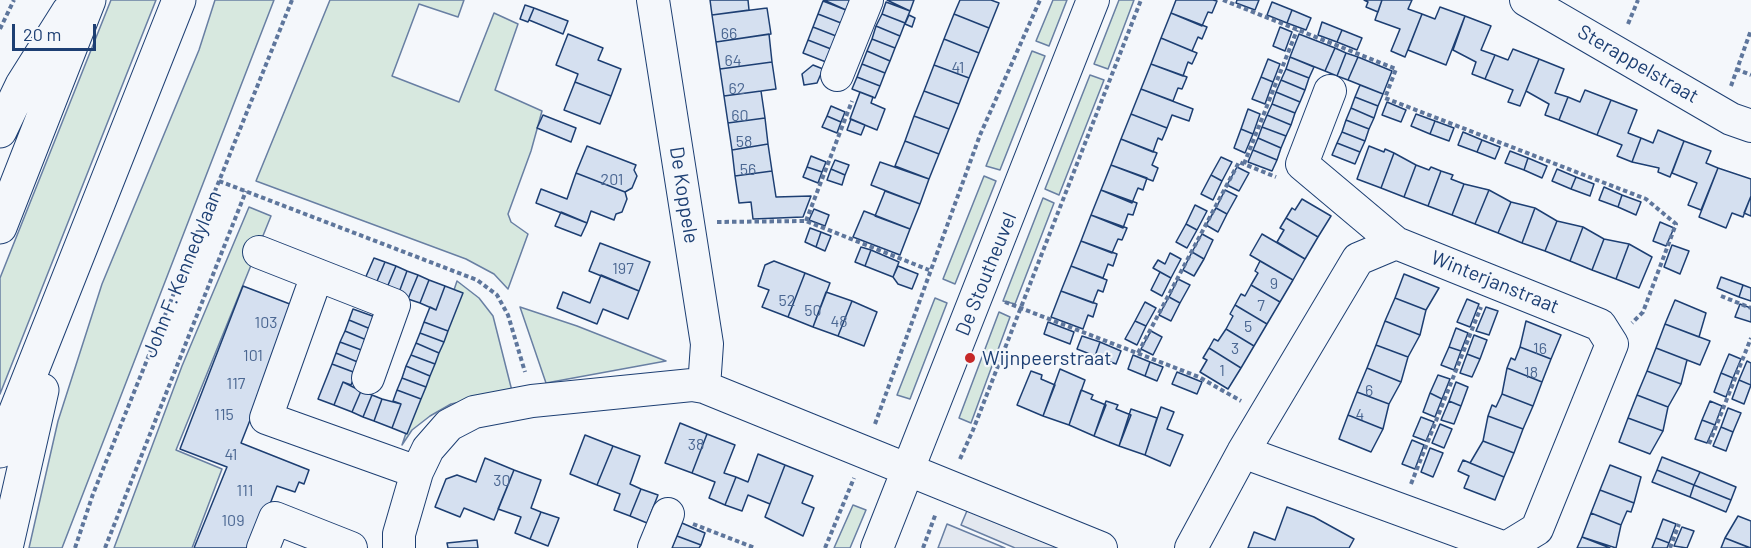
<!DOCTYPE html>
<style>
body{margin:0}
#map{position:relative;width:1751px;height:548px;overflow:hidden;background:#f4f7fb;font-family:Barlow,sans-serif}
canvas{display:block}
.scale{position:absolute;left:12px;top:24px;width:84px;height:27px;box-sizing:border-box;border:3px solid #1d3f73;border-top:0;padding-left:8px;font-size:18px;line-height:21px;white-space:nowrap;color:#1d3f73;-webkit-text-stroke:4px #f4f7fb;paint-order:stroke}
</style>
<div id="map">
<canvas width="1751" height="548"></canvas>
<div class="scale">20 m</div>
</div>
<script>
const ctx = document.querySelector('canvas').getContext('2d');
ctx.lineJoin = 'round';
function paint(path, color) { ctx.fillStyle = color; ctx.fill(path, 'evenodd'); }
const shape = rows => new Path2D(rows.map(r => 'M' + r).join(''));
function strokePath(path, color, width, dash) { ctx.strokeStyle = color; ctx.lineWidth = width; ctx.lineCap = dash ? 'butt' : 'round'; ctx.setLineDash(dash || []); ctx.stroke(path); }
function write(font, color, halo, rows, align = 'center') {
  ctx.font = font + ' Barlow,sans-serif'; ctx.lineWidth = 4.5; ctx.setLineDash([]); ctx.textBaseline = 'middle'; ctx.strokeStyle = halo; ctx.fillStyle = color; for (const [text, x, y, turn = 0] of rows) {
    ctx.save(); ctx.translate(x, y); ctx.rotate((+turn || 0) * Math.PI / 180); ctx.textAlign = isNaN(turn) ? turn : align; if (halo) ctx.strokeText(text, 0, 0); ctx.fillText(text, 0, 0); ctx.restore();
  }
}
const green = shape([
 [111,0,156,0,0,394,0,278,111,0],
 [215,0,274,0,62,548,29,548,58,421,102,284,199,50,215,0],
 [330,0,464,0,458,17,419,4,392,76,459,102,494,13,518,24,495,90,542,111,531,151,508,214,511,222,528,234,508,289,494,274,466,259,256,181,330,0],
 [1053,0,1067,0,1049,46,1036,41,1053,0],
 [1119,0,1134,0,1108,69,1094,64,1119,0],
 [1032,51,1045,56,1000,170,986,166,1032,51],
 [1090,75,1104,80,1059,195,1045,189,1090,75],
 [984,176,996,181,955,284,943,279,984,176],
 [1043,198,1054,203,1015,304,1003,301,1043,198],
 [249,207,271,216,176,450,222,469,192,548,114,548,182,366,249,207],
 [457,281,479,298,493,316,512,391,451,404,430,416,412,430,402,445,457,281],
 [935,298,947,303,910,399,897,395,935,298],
 [520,307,577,326,666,361,546,383,520,307],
 [999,312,1010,317,971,423,959,418,999,312],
 [853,505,866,510,850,548,834,548,853,505]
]);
paint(green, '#d7e8df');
strokePath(green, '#687fa3', 1.5);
const parking = shape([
 [969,506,1072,548,1015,548,961,525,969,506],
 [947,524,1005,548,938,548,947,524]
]);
paint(parking, '#e3e8f0');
strokePath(parking, '#687fa3', 1.5);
const building = shape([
 [710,0,748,0,749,10,712,15,710,0],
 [824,0,850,0,846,10,824,0],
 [887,0,914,0,910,11,887,0],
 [960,0,991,0,999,3,989,28,954,14,960,0],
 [1176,0,1213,0,1217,1,1212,13,1208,12,1202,26,1171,13,1176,0],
 [1237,0,1259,0,1255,10,1236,3,1237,0],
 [1364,0,1382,0,1378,12,1366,7,1368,2,1364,0],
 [1382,0,1412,0,1408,9,1422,14,1405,57,1391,51,1400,29,1375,20,1382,0],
 [823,1,846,10,841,23,818,14,823,1],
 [886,2,910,11,905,23,882,14,886,2],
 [1272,2,1292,10,1287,23,1267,15,1272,2],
 [525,5,534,8,528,22,520,19,525,5],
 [1440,7,1465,16,1446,65,1408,50,1422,14,1435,19,1440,7],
 [534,8,568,21,563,34,529,20,534,8],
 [767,8,771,34,716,42,712,15,767,8],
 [1292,10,1311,18,1306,30,1287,23,1292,10],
 [1171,13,1207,27,1202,39,1198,37,1192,51,1161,38,1171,13],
 [818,14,841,23,836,36,813,27,818,14],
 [882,14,905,23,900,36,876,26,882,14],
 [954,14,989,28,979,53,944,39,954,14],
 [909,15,915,18,912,27,905,24,909,15],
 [1465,16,1491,26,1481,50,1495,55,1485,79,1472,74,1476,62,1453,50,1465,16],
 [1322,22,1342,30,1337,42,1318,35,1322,22],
 [876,26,900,36,895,48,872,39,876,26],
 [813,27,836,36,831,49,808,40,813,27],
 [1280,27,1292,32,1285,51,1273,46,1280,27],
 [1342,30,1362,38,1357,50,1337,42,1342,30],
 [568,34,603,48,598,60,621,69,611,96,575,82,578,74,556,65,568,34],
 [769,34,772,62,720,69,716,42,769,34],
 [1299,34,1335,48,1325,71,1290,57,1299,34],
 [1161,38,1197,53,1192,64,1188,62,1183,76,1151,64,1161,38],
 [872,39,895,48,890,61,867,51,872,39],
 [944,39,979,53,969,78,934,65,944,39],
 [808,40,831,49,826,62,803,53,808,40],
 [1335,48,1346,53,1337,76,1325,71,1335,48],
 [1513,49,1539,59,1520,106,1508,102,1513,90,1485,79,1495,55,1508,60,1513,49],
 [867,51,890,61,885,73,862,64,867,51],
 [1346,53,1358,57,1348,80,1337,76,1346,53],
 [1290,57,1314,67,1309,78,1286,69,1290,57],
 [1358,57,1392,71,1383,94,1348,80,1358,57],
 [1268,59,1280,64,1273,82,1261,77,1268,59],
 [1539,59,1564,69,1555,93,1568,97,1559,120,1545,115,1549,104,1526,91,1539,59],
 [772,62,776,89,724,96,720,69,772,62],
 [862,64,885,73,880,86,857,77,862,64],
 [1151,64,1187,77,1182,89,1178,88,1173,101,1141,89,1151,64],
 [813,65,823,69,817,83,804,85,802,74,813,65],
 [934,65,969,78,959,104,924,91,934,65],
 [1286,69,1309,78,1305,90,1281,80,1286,69],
 [857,77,880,86,875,98,852,89,857,77],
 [1261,77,1273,82,1265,104,1252,99,1261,77],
 [1281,80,1305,90,1300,102,1276,92,1281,80],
 [575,82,611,96,600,124,564,110,575,82],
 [1360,85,1383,94,1378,106,1355,97,1360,85],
 [1141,89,1193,109,1189,121,1172,115,1167,128,1131,114,1141,89],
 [1585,90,1611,100,1597,135,1559,120,1568,97,1580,102,1585,90],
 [761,91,765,118,728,123,724,96,761,91],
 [924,91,959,104,949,129,914,116,924,91],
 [860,92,873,97,871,103,885,109,877,130,850,119,860,92],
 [1276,92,1300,102,1295,113,1272,104,1276,92],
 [1355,97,1378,106,1374,118,1351,108,1355,97],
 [1611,100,1637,110,1628,133,1641,138,1632,162,1617,156,1622,145,1597,135,1611,100],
 [1387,102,1406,110,1401,122,1382,115,1387,102],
 [1272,104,1295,113,1291,125,1267,115,1272,104],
 [831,106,845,112,841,122,827,116,831,106],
 [1351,108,1374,118,1369,129,1346,120,1351,108],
 [1248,109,1260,114,1253,134,1241,129,1248,109],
 [1131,114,1167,128,1162,140,1158,138,1153,152,1121,139,1131,114],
 [1416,114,1435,121,1430,134,1411,126,1416,114],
 [543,115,576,128,571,142,537,128,543,115],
 [1267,115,1291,125,1286,136,1262,127,1267,115],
 [827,116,841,122,837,133,822,127,827,116],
 [914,116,949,129,939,154,905,141,914,116],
 [765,118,768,144,732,150,728,123,765,118],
 [851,119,865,125,861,135,847,130,851,119],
 [1346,120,1369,129,1365,141,1342,132,1346,120],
 [1435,121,1454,128,1449,141,1430,134,1435,121],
 [1262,127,1286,136,1281,148,1258,138,1262,127],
 [1241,129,1253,134,1245,153,1234,148,1241,129],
 [1658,130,1684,141,1670,177,1658,172,1659,168,1632,162,1641,138,1653,143,1658,130],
 [1342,132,1365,141,1360,152,1337,143,1342,132],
 [1463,132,1482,140,1477,152,1458,145,1463,132],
 [1258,138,1281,148,1277,160,1253,150,1258,138],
 [1121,139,1157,153,1152,165,1158,168,1153,181,1111,165,1121,139],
 [1482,140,1500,147,1495,159,1477,152,1482,140],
 [905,141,939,154,929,179,895,166,905,141],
 [1684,141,1711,151,1706,163,1718,168,1701,210,1688,205,1697,183,1672,173,1684,141],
 [1337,143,1360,152,1355,164,1332,155,1337,143],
 [768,144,772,171,735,176,732,150,768,144],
 [587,146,636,165,634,170,637,176,632,188,625,192,576,173,587,146],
 [1369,146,1384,152,1385,149,1394,153,1381,188,1357,179,1369,146],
 [1253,150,1277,160,1272,171,1248,162,1253,150],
 [1510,151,1528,158,1524,170,1505,163,1510,151],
 [1394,153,1416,165,1404,197,1381,188,1394,153],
 [811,156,826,162,822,172,807,167,811,156],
 [1221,157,1232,162,1222,181,1211,175,1221,157],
 [1528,158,1547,166,1542,178,1524,170,1528,158],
 [835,160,849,165,845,175,831,169,835,160],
 [880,162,929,179,920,204,871,185,880,162],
 [1111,165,1147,178,1143,190,1138,188,1132,203,1101,190,1111,165],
 [1416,165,1429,170,1431,167,1441,171,1428,206,1404,197,1416,165],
 [807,167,822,172,818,183,803,177,807,167],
 [1237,167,1249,173,1239,191,1227,185,1237,167],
 [1718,168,1751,179,1751,196,1743,217,1732,213,1726,228,1699,217,1718,168],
 [831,169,845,175,842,185,827,180,831,169],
 [1557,169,1576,177,1571,189,1552,181,1557,169],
 [772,171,776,197,811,196,803,217,753,219,751,202,739,203,735,176,772,171],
 [1441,171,1453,175,1451,179,1464,184,1452,215,1428,206,1441,171],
 [576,173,625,192,627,199,622,212,616,214,614,220,591,211,587,223,536,203,541,189,567,199,576,173],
 [1211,175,1222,181,1213,200,1201,194,1211,175],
 [1576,177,1594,184,1590,196,1571,189,1576,177],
 [1464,184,1489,190,1475,224,1452,215,1464,184],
 [1604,187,1622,195,1618,207,1599,200,1604,187],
 [1101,190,1137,203,1133,215,1128,214,1123,228,1091,215,1101,190],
 [1225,190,1237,196,1227,214,1216,208,1225,190],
 [1489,190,1511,202,1498,233,1475,224,1489,190],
 [885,191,920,204,910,229,875,216,885,191],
 [1622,195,1641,202,1636,215,1618,207,1622,195],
 [1751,196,1751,216,1744,213,1751,196],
 [1302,199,1331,216,1318,237,1286,218,1292,208,1295,210,1302,199],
 [1511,202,1535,208,1522,243,1498,233,1511,202],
 [1195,205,1207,211,1197,230,1186,224,1195,205],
 [1216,208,1227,214,1218,232,1206,225,1216,208],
 [1535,208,1557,221,1545,251,1522,243,1535,208],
 [814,209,829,215,825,226,809,220,814,209],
 [864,211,910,229,900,255,853,237,864,211],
 [561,212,587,223,581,236,555,226,561,212],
 [1091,215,1127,228,1122,240,1118,239,1112,253,1081,241,1091,215],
 [1286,218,1318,237,1305,259,1277,242,1284,230,1280,228,1286,218],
 [1557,221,1583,227,1570,261,1545,251,1557,221],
 [1660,222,1674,228,1666,246,1653,241,1660,222],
 [1186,224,1197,230,1187,248,1176,242,1186,224],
 [1583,227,1604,239,1592,270,1570,261,1583,227],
 [810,228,821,232,816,247,805,242,810,228],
 [821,232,831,236,825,251,816,247,821,232],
 [1202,234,1213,240,1204,259,1192,252,1202,234],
 [1262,234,1305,259,1293,280,1250,255,1262,234],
 [1604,239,1629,244,1616,279,1592,270,1604,239],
 [1081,241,1117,254,1113,266,1108,264,1103,278,1071,266,1081,241],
 [600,243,650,262,639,291,589,271,600,243],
 [1629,244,1652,257,1639,288,1616,279,1629,244],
 [1672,245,1689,251,1680,274,1664,267,1672,245],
 [861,247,871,250,865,266,855,262,861,247],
 [871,250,899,262,893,277,865,266,871,250],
 [1192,252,1204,259,1194,276,1183,270,1192,252],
 [1170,253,1181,259,1171,278,1153,268,1158,260,1165,264,1170,253],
 [374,258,385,262,375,286,364,281,374,258],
 [774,261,805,273,788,317,762,307,769,290,758,286,765,265,774,261],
 [1260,261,1293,280,1280,302,1251,285,1258,273,1255,271,1260,261],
 [385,262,396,266,386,290,375,286,385,262],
 [396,266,407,271,398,295,386,290,396,266],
 [898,266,918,274,912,289,898,284,893,277,898,266],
 [1071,266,1107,280,1103,292,1098,290,1093,303,1061,291,1071,266],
 [407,271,418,275,408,299,398,295,407,271],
 [1160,272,1171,278,1162,296,1151,290,1160,272],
 [805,273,830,283,813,327,788,317,805,273],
 [1404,274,1439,288,1426,310,1395,298,1404,274],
 [418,275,429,280,420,303,408,299,418,275],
 [601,275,639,291,628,319,603,309,597,324,557,308,563,292,590,303,601,275],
 [1721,277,1743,285,1739,297,1717,288,1721,277],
 [1178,279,1190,285,1180,303,1169,297,1178,279],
 [429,280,445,286,436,310,420,303,429,280],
 [1251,285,1280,302,1267,324,1235,305,1241,294,1245,296,1251,285],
 [1743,285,1751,288,1751,301,1739,297,1743,285],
 [243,286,295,306,241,443,309,470,304,484,299,482,295,492,277,486,253,548,194,548,227,467,180,449,243,286],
 [445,286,463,293,448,331,424,322,430,307,436,310,445,286],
 [1061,291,1097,304,1093,317,1088,315,1083,329,1051,317,1061,291],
 [826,292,852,301,838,336,813,327,826,292],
 [1169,297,1180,303,1171,321,1159,315,1169,297],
 [1395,298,1426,310,1420,335,1385,321,1395,298],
 [1467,299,1479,304,1470,327,1457,322,1467,299],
 [1675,300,1706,313,1699,337,1665,324,1675,300],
 [852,301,877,312,864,346,838,336,852,301],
 [1145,302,1156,308,1146,326,1135,321,1145,302],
 [1740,304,1751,308,1751,322,1735,317,1740,304],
 [1235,305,1267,324,1254,346,1226,329,1233,316,1230,314,1235,305],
 [1486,307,1498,311,1489,335,1476,331,1486,307],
 [353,309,378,318,373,330,349,320,353,309],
 [349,320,373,330,369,341,345,331,349,320],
 [1135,321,1146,326,1137,345,1125,339,1135,321],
 [1385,321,1420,335,1408,357,1376,345,1385,321],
 [1526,321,1561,335,1551,359,1520,347,1526,321],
 [424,322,448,331,444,342,420,333,424,322],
 [1048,322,1074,332,1070,344,1044,334,1048,322],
 [1665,324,1710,341,1700,365,1656,348,1665,324],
 [1456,328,1468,333,1461,351,1449,347,1456,328],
 [1226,329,1254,346,1241,368,1209,348,1214,339,1218,341,1226,329],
 [345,331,369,341,364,351,340,342,345,331],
 [1151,331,1162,337,1153,355,1141,349,1151,331],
 [420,333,444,342,439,353,416,343,420,333],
 [1474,335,1487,340,1480,359,1467,354,1474,335],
 [1082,336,1100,342,1095,356,1077,349,1082,336],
 [340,342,364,351,360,363,336,353,340,342],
 [1100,342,1121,351,1116,364,1095,356,1100,342],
 [416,343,439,353,435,364,411,355,416,343],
 [1376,345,1408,357,1401,382,1367,368,1376,345],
 [1449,347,1461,351,1454,370,1441,365,1449,347],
 [1520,347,1551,359,1542,382,1507,368,1511,358,1515,360,1520,347],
 [1209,348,1241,368,1228,389,1200,372,1207,360,1203,358,1209,348],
 [1656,348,1687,360,1681,384,1647,371,1656,348],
 [336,353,360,363,356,373,332,364,336,353],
 [1467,354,1480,359,1472,377,1460,373,1467,354],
 [1729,354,1741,359,1733,378,1721,373,1729,354],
 [411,355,435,364,430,376,406,366,411,355],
 [1133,355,1150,362,1145,376,1128,369,1133,355],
 [1747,361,1751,363,1751,385,1739,380,1747,361],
 [1150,362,1163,367,1157,381,1145,376,1150,362],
 [332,364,356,373,351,385,343,382,334,405,318,399,332,364],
 [406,366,430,376,426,387,402,378,406,366],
 [1367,368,1401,382,1389,404,1357,392,1367,368],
 [1507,368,1542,382,1533,406,1502,394,1507,368],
 [1060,369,1085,380,1069,425,1043,416,1060,369],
 [1031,371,1042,375,1041,379,1055,385,1043,416,1017,405,1031,371],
 [1647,371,1681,384,1668,407,1637,395,1647,371],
 [1177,372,1202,382,1197,394,1172,384,1177,372],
 [1721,373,1733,378,1726,397,1714,392,1721,373],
 [1438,375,1450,379,1442,399,1430,393,1438,375],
 [402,378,426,387,421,399,397,390,402,378],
 [1739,380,1751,385,1744,404,1732,399,1739,380],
 [343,382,361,391,352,412,334,405,343,382],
 [1456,382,1468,387,1461,406,1449,401,1456,382],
 [397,390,421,399,407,434,392,428,401,404,393,401,397,390],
 [1081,390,1093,395,1091,399,1106,405,1094,436,1069,425,1081,390],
 [361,391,372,395,363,417,352,412,361,391],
 [1357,392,1389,404,1383,429,1348,415,1357,392],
 [1430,393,1442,399,1435,417,1423,412,1430,393],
 [1502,394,1533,406,1523,429,1488,416,1492,405,1496,407,1502,394],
 [372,395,382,399,374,421,363,417,372,395],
 [1637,395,1668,407,1663,431,1628,418,1637,395],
 [382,399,401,404,392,428,374,421,382,399],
 [1106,401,1118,405,1116,409,1131,415,1119,446,1094,436,1106,401],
 [1449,401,1461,406,1454,424,1441,420,1449,401],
 [1710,401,1722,406,1715,425,1702,420,1710,401],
 [1161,407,1174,412,1167,429,1183,435,1170,466,1145,455,1161,407],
 [1728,408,1741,413,1733,432,1721,427,1728,408],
 [1131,409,1157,418,1145,455,1119,446,1131,409],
 [1348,415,1383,429,1371,452,1339,439,1348,415],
 [1488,416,1523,429,1514,453,1483,441,1488,416],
 [1421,417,1434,422,1426,441,1413,436,1421,417],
 [1628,418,1663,431,1650,454,1619,442,1628,418],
 [1702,420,1715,425,1707,443,1695,439,1702,420],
 [680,423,707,434,692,473,665,463,680,423],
 [1440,424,1452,429,1444,448,1432,443,1440,424],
 [1721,427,1733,432,1726,451,1713,446,1721,427],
 [707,434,735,445,724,473,736,477,725,505,709,498,715,482,692,473,707,434],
 [585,435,613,446,597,485,570,474,585,435],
 [1412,440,1424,445,1415,469,1402,464,1412,440],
 [1483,441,1514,453,1504,477,1470,463,1483,441],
 [613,446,640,456,630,484,641,489,630,516,614,510,620,494,597,485,613,446],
 [1430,448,1443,453,1433,477,1421,472,1430,448],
 [758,454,785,465,770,504,748,495,742,511,725,505,736,477,748,482,758,454],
 [1662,457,1700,472,1694,485,1657,470,1662,457],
 [485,458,514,470,494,520,464,508,460,517,435,507,446,479,457,475,476,482,485,458],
 [1463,460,1504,477,1495,500,1464,488,1469,476,1458,471,1463,460],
 [785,465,813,476,802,503,814,508,803,536,765,517,785,465],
 [1610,465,1641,477,1634,503,1600,490,1610,465],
 [514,470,541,480,531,508,541,512,530,539,515,533,521,517,498,509,514,470],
 [1657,470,1694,485,1690,497,1652,482,1657,470],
 [1700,472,1736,487,1731,500,1694,485,1700,472],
 [1694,485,1731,500,1726,512,1690,497,1694,485],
 [641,489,658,495,647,523,630,516,641,489],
 [1600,490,1634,503,1631,512,1627,511,1621,525,1591,513,1600,490],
 [1287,507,1314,517,1354,539,1349,548,1248,548,1254,532,1275,540,1287,507],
 [541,512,559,518,548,546,530,539,541,512],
 [1591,513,1621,525,1616,548,1582,537,1591,513],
 [1738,516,1751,521,1751,548,1725,538,1738,516],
 [1663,519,1676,524,1669,543,1656,538,1663,519],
 [682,523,705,533,701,545,677,536,682,523],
 [1682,527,1694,531,1687,548,1674,546,1682,527],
 [677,536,701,545,699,548,672,548,677,536],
 [1582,537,1610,548,1577,548,1582,537],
 [1656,538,1669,543,1667,548,1652,548,1656,538],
 [1725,538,1750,548,1721,548,1725,538],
 [477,540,478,548,448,548,447,543,477,540]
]);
paint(building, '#d5e0f0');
strokePath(building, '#1d3f73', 1.5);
const minor = shape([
 [653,0,707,344,704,387],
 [1526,0,1731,119,1751,126],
 [837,75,867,0],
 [1330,91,1302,164,1396,243],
 [259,252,394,305,368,378],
 [317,275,266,418,417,472],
 [1243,452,1505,548],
 [263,548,275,518,351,548],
 [399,548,399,534,417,472,428,449,449,425,474,412,532,401,692,385,704,387,1101,548],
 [654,548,668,514],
 [877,548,1093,0],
 [1191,548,1243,452,1358,259,1396,243,1600,325,1612,344,1537,529,1506,548]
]);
const major = shape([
 [0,131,22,85,68,12],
 [0,227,89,0],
 [0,451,179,0],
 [6,548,42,390]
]);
strokePath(minor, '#1d3f73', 34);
strokePath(major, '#1d3f73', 35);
strokePath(shape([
 [1223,0,1396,69,1385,98,1646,199,1676,224,1643,312,1632,323],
 [1628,24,1638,0],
 [0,29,14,0],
 [1736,69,1751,75],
 [1731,86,1751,30],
 [1244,164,1297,30],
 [219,181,477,280,497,295,508,315,525,372],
 [806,221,852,101],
 [717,222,806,221,929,270],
 [1721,296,1751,308],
 [1005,302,1199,377,1241,401],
 [1138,353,1239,162,1276,177],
 [875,424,980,135,1040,0],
 [1709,444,1751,338],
 [960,459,973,430,1141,0],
 [1411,484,1481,307],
 [693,524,755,548],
 [75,548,93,494,292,0],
 [105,548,246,191],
 [825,548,854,478],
 [923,548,936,513],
 [1670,548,1679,524]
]), '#5e769c', 4, [4.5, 3]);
strokePath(minor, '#f4f7fb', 32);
strokePath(major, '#f4f7fb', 33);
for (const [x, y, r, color] of [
 [970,358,6,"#c62828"]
]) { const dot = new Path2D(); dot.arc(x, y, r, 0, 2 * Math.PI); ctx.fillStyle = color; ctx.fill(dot); strokePath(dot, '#f4f7fb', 2); }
write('16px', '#4b6792', null, [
 ["66",729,34],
 ["64",733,61],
 ["41",958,68],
 ["62",737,89],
 ["60",740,116],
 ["58",744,142],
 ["56",748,170],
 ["201",612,180],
 ["197",623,269],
 ["9",1274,284],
 ["52",787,301],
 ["7",1261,306],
 ["50",813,311],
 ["48",839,322],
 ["103",266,323],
 ["5",1248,327],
 ["3",1235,349],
 ["16",1540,349],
 ["101",253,356],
 ["1",1222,371],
 ["18",1531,373],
 ["117",236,384],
 ["6",1369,391],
 ["115",224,415],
 ["4",1360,415],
 ["38",696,445],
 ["41",231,455],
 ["30",502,481],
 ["111",245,491],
 ["109",233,521]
]);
write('20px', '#1d3f73', '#f4f7fb', [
 ["Sterappelstraat",1638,64,30],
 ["De Koppele",684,195,81],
 ["John F. Kennedylaan",182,274,-68],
 ["De Stoutheuvel",986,274,-68],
 ["Winterjanstraat",1495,282,22]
]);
write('20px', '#1d3f73', '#f4f7fb', [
 ["Wijnpeerstraat",982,358]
], 'left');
</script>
